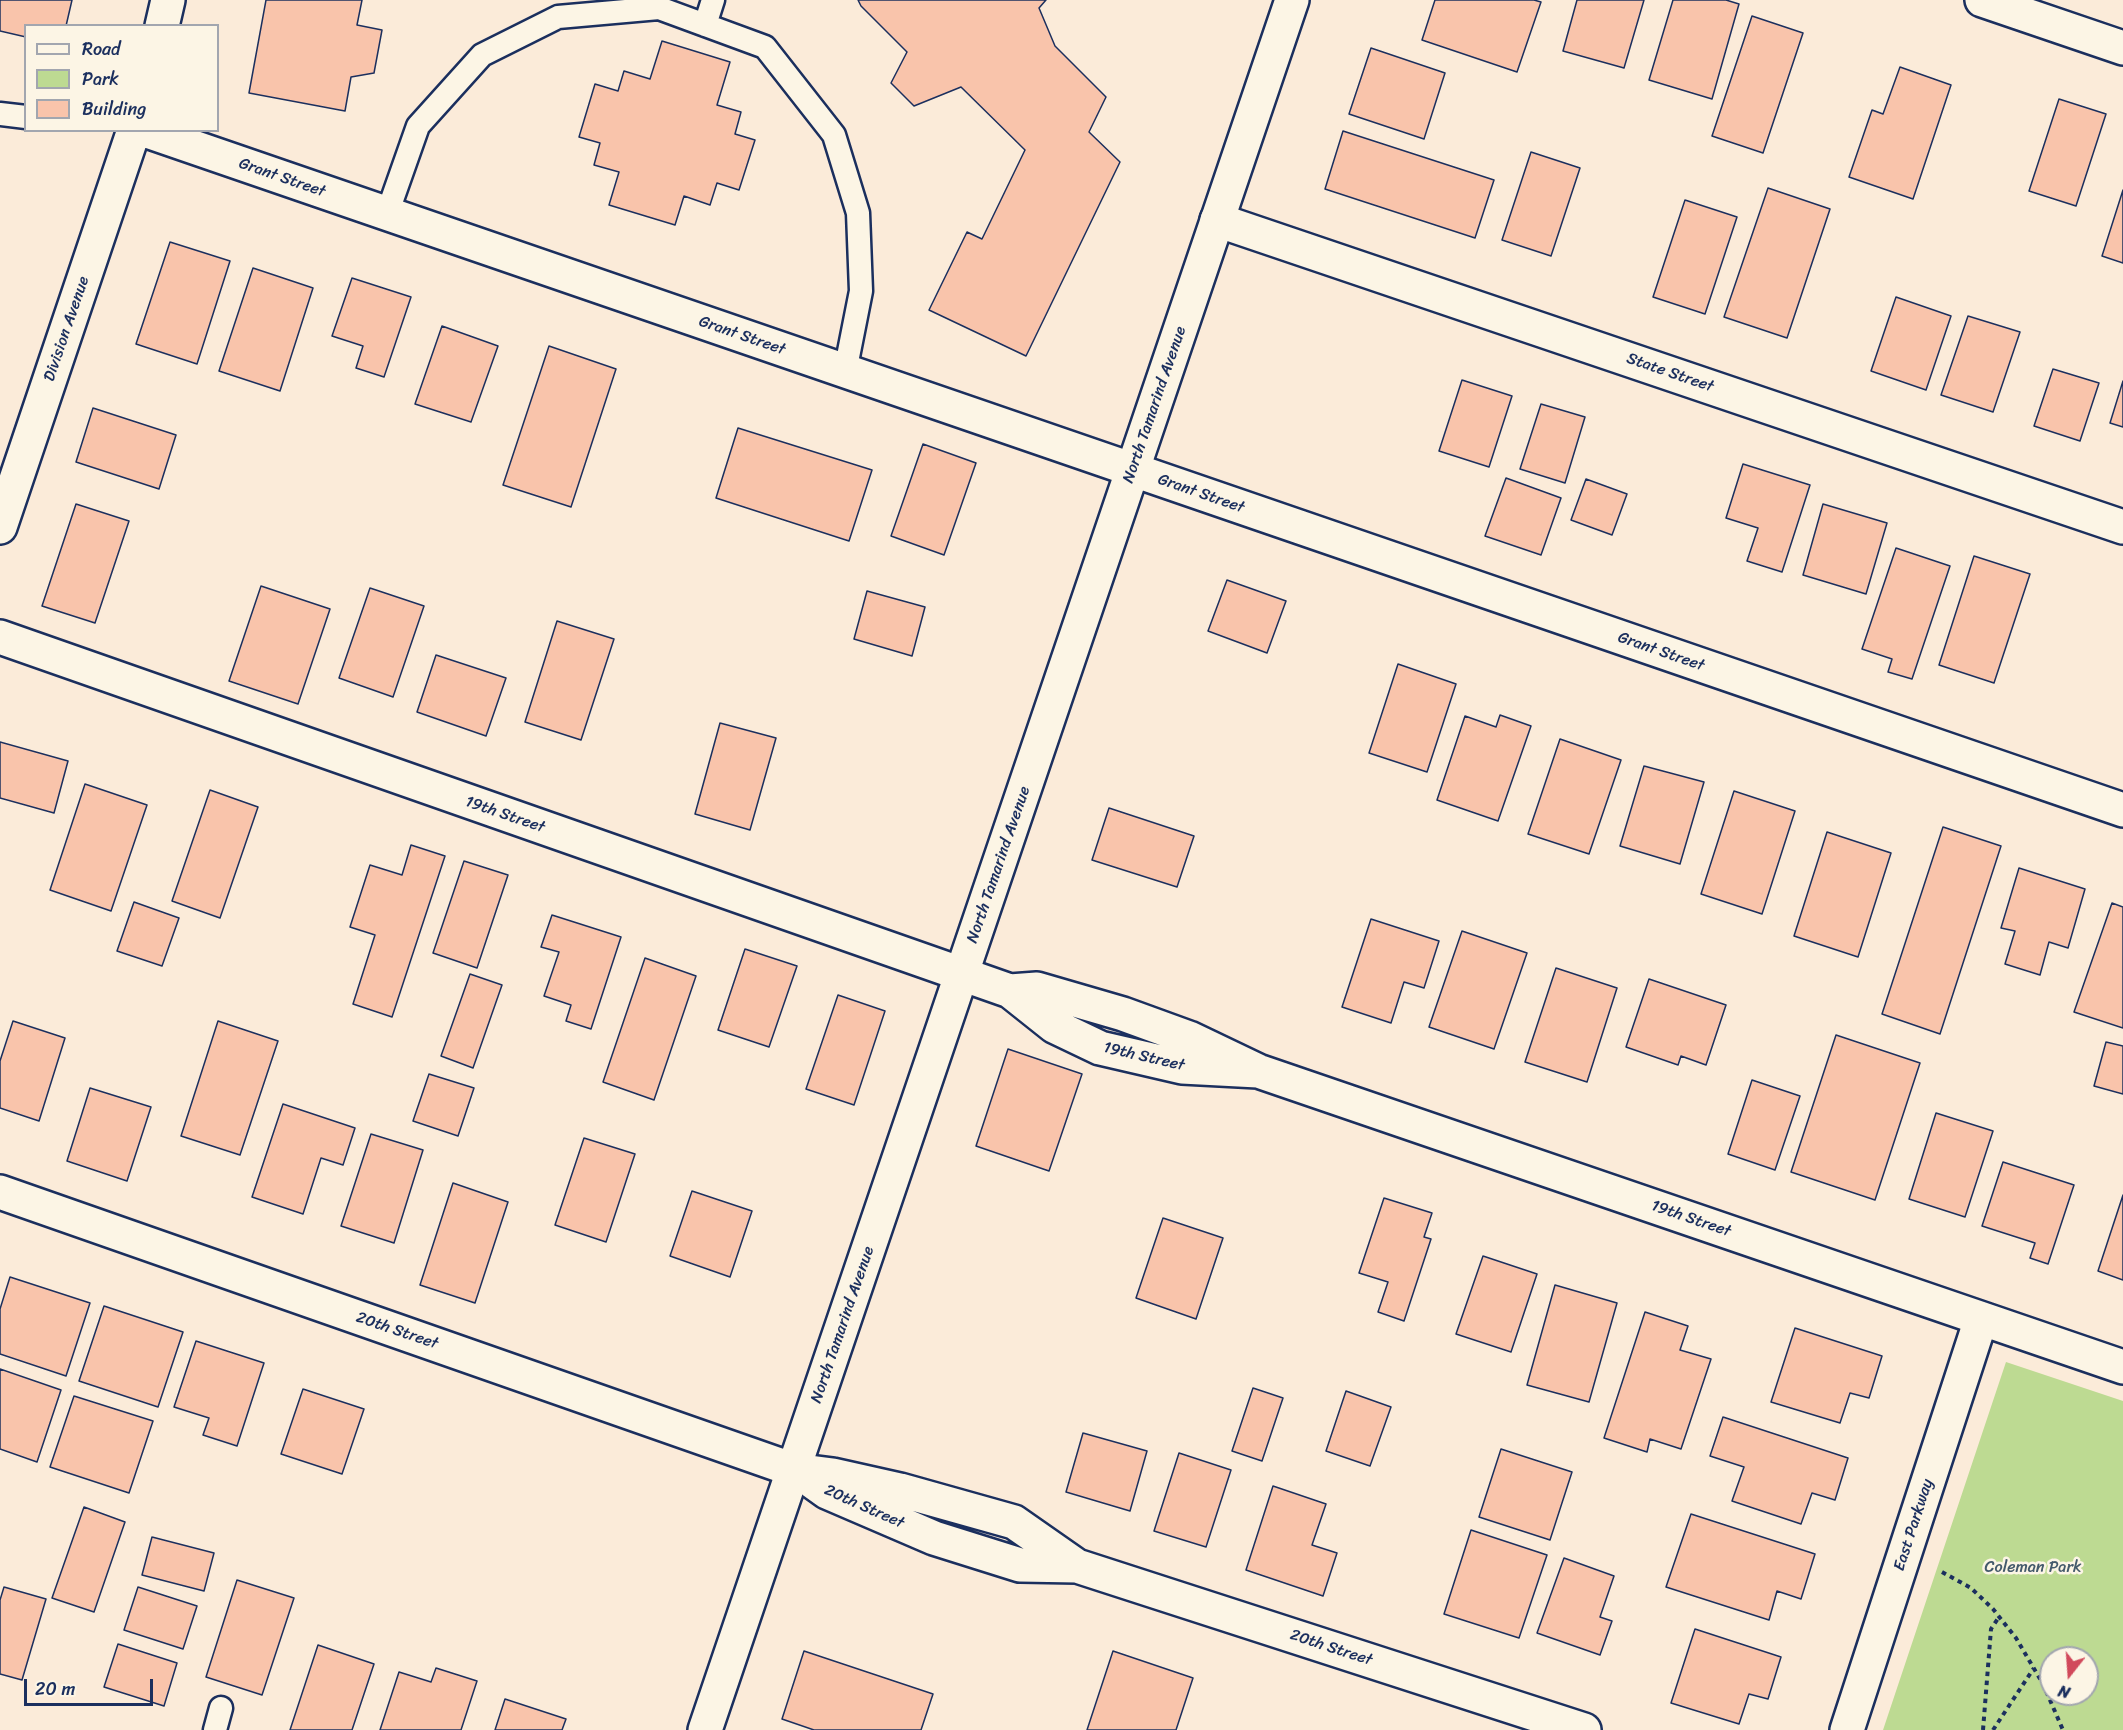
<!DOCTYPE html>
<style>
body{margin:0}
#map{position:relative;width:2123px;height:1730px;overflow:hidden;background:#fbebd9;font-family:Sriracha,sans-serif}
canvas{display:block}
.legend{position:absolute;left:24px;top:24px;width:195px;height:108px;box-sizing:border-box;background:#fcf5e5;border:2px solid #a2a6af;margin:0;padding:8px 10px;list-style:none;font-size:18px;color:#1b2f5e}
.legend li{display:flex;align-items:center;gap:12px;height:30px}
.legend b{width:30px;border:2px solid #a2a6af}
.north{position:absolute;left:2039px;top:1646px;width:60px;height:60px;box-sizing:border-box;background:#fcf5e5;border:2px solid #a2a6af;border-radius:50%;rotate:197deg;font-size:16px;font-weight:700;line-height:24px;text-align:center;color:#1b2f5e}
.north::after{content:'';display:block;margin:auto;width:21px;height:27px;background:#d1495b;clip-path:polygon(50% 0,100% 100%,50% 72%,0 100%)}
.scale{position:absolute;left:24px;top:1679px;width:129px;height:27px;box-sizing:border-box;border:3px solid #1b2f5e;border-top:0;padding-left:8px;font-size:18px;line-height:21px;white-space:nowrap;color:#1b2f5e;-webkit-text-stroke:4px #fcf5e5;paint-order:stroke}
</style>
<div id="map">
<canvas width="2123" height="1730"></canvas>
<ul class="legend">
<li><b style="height:8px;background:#fcf5e5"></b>Road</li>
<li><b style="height:16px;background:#bdda92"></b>Park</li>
<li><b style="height:16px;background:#f9c4ab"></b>Building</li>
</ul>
<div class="north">N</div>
<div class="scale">20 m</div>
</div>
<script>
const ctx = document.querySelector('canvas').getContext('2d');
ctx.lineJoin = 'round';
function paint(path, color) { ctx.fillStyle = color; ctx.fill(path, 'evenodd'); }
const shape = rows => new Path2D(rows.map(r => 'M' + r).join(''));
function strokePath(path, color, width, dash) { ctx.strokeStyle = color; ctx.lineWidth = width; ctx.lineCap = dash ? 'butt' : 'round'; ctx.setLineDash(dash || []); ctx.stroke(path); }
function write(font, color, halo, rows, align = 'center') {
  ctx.font = font + ' Sriracha,sans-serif'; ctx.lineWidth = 5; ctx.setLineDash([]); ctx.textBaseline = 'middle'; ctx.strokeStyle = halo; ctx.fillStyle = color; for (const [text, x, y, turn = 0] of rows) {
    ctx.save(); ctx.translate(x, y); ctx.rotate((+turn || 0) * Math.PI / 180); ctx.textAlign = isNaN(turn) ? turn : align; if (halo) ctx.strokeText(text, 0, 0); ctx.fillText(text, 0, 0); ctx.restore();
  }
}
paint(shape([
 [2006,1362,2123,1401,2123,1730,1883,1730],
 [2051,1658,2087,1658,2087,1694,2051,1694]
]), '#bdda92');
const building = shape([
 [0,0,72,0,66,26,26,26,26,37,0,31,0,0],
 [266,0,362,0,357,25,382,30,374,73,351,77,345,111,249,93,266,0],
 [858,0,1046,0,1039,8,1055,46,1106,97,1089,132,1120,162,1026,356,929,310,967,232,982,239,1025,150,961,87,914,106,891,83,907,52,861,6,858,0],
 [1435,0,1534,0,1541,2,1517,72,1422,40,1435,0],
 [1577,0,1644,0,1624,68,1563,51,1577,0],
 [1673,0,1726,0,1739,4,1712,99,1649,80,1673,0],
 [1752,16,1803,33,1763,153,1712,136,1752,16],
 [662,41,730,62,717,105,741,112,735,134,755,140,739,190,717,183,710,205,684,196,675,225,609,205,619,172,594,165,600,143,579,137,595,84,618,91,624,71,650,79,662,41],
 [1371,48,1445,73,1424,139,1349,114,1371,48],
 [1900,67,1951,85,1913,199,1849,177,1872,110,1883,114,1900,67],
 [2059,99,2106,114,2076,206,2029,191,2059,99],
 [1343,131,1494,180,1475,238,1325,189,1343,131],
 [1531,152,1580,168,1551,256,1502,240,1531,152],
 [1768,188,1830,209,1787,338,1724,317,1768,188],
 [2123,190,2123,263,2102,256,2123,190],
 [1685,200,1737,217,1705,314,1653,297,1685,200],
 [170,242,230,261,197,364,136,344,170,242],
 [253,268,313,288,280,391,219,371,253,268],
 [352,278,411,297,384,377,356,368,363,346,332,336,352,278],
 [1896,297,1951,316,1926,390,1871,371,1896,297],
 [1968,316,2020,332,1993,412,1941,395,1968,316],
 [442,326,498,346,471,422,415,404,442,326],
 [549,346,616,369,571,507,503,485,549,346],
 [2053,369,2099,383,2080,441,2034,426,2053,369],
 [1462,380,1512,396,1489,467,1439,451,1462,380],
 [2123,381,2123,427,2110,423,2123,381],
 [1541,404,1585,417,1565,483,1520,469,1541,404],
 [93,408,176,435,159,489,76,462,93,408],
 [738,428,872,470,849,541,716,498,738,428],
 [923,444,976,463,944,555,891,536,923,444],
 [1743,464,1810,485,1782,572,1747,561,1758,528,1726,518,1743,464],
 [1506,478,1561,498,1541,555,1485,536,1506,478],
 [1586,479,1627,494,1612,535,1571,520,1586,479],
 [76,504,129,521,95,623,42,606,76,504],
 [1823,504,1887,523,1866,594,1803,575,1823,504],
 [1896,548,1950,566,1912,679,1888,672,1892,659,1862,649,1896,548],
 [1974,556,2030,574,1994,683,1939,665,1974,556],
 [1227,580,1286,601,1267,653,1208,631,1227,580],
 [261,586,330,609,298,704,229,681,261,586],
 [370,588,424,606,393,697,339,678,370,588],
 [867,591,925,607,912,656,854,639,867,591],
 [557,621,614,639,581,740,525,722,557,621],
 [436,655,506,678,486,736,417,712,436,655],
 [1398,664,1456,684,1427,772,1369,753,1398,664],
 [1500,715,1531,726,1498,821,1437,800,1465,716,1496,727,1500,715],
 [720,723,776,738,750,830,695,814,720,723],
 [1560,739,1621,760,1589,854,1528,834,1560,739],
 [0,742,68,761,54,813,0,798,0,742],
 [1644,766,1704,782,1680,864,1620,846,1644,766],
 [85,784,147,805,111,911,50,890,85,784],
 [210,790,258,807,220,918,172,901,210,790],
 [1734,791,1795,811,1762,914,1701,894,1734,791],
 [1109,808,1194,836,1177,887,1092,860,1109,808],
 [1943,827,2001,846,1940,1034,1882,1014,1943,827],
 [1827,832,1891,853,1858,957,1794,936,1827,832],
 [411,845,445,856,392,1017,353,1004,375,935,350,927,370,865,402,875,411,845],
 [464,861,508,875,477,968,433,953,464,861],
 [2019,868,2085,889,2068,948,2049,942,2040,975,2005,964,2015,931,2001,928,2019,868],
 [134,902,179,918,162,966,117,951,134,902],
 [2112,903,2123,907,2123,1028,2074,1012,2112,903],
 [552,915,621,937,591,1029,566,1021,571,1005,544,996,559,952,541,947,552,915],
 [1371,919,1439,941,1424,988,1404,982,1391,1023,1342,1007,1371,919],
 [1462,931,1527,953,1494,1049,1429,1027,1462,931],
 [745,949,797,966,769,1047,718,1030,745,949],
 [645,958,696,976,654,1100,603,1082,645,958],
 [1556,968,1617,988,1587,1082,1525,1062,1556,968],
 [470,974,502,985,473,1068,441,1056,470,974],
 [1649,979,1726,1005,1706,1065,1681,1056,1678,1065,1626,1047,1649,979],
 [838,995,885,1011,854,1105,806,1089,838,995],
 [13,1021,65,1038,39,1121,0,1108,0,1061,13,1021],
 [218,1021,278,1041,240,1155,181,1136,218,1021],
 [1836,1035,1920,1063,1875,1200,1791,1172,1836,1035],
 [2106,1042,2123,1046,2123,1094,2094,1086,2106,1042],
 [1008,1049,1082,1074,1049,1171,976,1146,1008,1049],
 [429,1074,474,1088,458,1136,413,1121,429,1074],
 [1752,1080,1800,1096,1775,1170,1728,1154,1752,1080],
 [90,1088,151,1107,127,1181,67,1161,90,1088],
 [283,1104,355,1128,343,1165,321,1158,303,1214,252,1197,283,1104],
 [1936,1113,1993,1131,1965,1217,1909,1199,1936,1113],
 [371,1134,423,1150,394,1243,341,1226,371,1134],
 [584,1138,635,1154,606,1242,555,1225,584,1138],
 [2003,1162,2074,1185,2048,1264,2030,1258,2035,1243,1982,1226,2003,1162],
 [453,1183,508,1202,475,1303,420,1285,453,1183],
 [692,1191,752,1211,730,1277,670,1256,692,1191],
 [2123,1195,2123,1280,2098,1271,2123,1195],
 [1384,1198,1432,1213,1424,1237,1431,1239,1404,1321,1378,1312,1388,1282,1359,1273,1384,1198],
 [1163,1218,1223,1238,1196,1319,1136,1298,1163,1218],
 [1483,1256,1537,1274,1511,1352,1456,1334,1483,1256],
 [10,1277,90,1303,66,1376,0,1354,0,1309,10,1277],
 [1555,1285,1617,1303,1589,1402,1527,1385,1555,1285],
 [104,1306,183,1332,158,1407,79,1381,104,1306],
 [1645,1312,1688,1326,1680,1350,1711,1359,1681,1449,1650,1439,1647,1452,1604,1438,1645,1312],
 [1795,1328,1882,1356,1869,1398,1850,1393,1840,1423,1771,1402,1795,1328],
 [196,1341,264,1363,237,1446,203,1435,209,1418,174,1407,196,1341],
 [0,1369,61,1390,37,1462,0,1449,0,1369],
 [1253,1388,1283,1398,1262,1461,1232,1451,1253,1388],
 [303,1389,364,1409,342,1474,281,1454,303,1389],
 [1346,1391,1391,1407,1370,1466,1326,1451,1346,1391],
 [74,1396,153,1421,129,1493,50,1467,74,1396],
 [1723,1417,1848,1458,1835,1500,1812,1493,1801,1524,1732,1501,1744,1467,1710,1456,1723,1417],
 [1083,1433,1147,1451,1130,1511,1066,1492,1083,1433],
 [1501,1449,1572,1472,1550,1540,1479,1517,1501,1449],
 [1179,1453,1231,1470,1206,1547,1154,1531,1179,1453],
 [1273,1486,1326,1504,1312,1545,1337,1553,1323,1596,1246,1570,1273,1486],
 [84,1507,125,1522,94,1612,52,1598,84,1507],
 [1691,1514,1815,1554,1801,1599,1777,1591,1769,1620,1666,1587,1691,1514],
 [1471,1530,1547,1555,1519,1638,1444,1614,1471,1530],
 [152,1537,214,1553,204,1591,142,1575,152,1537],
 [1564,1558,1614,1576,1600,1617,1612,1621,1600,1655,1537,1633,1564,1558],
 [237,1580,294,1598,262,1695,206,1677,237,1580],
 [4,1587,46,1599,22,1680,0,1674,0,1600,4,1587],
 [138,1587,197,1606,183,1649,124,1630,138,1587],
 [1695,1629,1781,1657,1768,1699,1749,1694,1739,1724,1671,1703,1695,1629],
 [118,1644,177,1663,164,1706,104,1687,118,1644],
 [318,1645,374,1664,352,1730,290,1730,318,1645],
 [804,1651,933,1694,921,1730,814,1730,782,1719,804,1651],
 [1113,1651,1193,1678,1176,1730,1087,1730,1113,1651],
 [436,1668,477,1681,461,1730,380,1730,399,1672,431,1682,436,1668],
 [505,1699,566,1719,562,1730,495,1730,505,1699]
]);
paint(building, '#f9c4ab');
strokePath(building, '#1b2f5e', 1.5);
const lane = shape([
 [705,25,713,0],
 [0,114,26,117],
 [387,214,418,126,482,55,558,17,659,8,765,47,834,135,858,213,861,291,845,372],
 [215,1730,221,1708]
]);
const street = shape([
 [1982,0,2123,48],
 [162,26,168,0],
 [144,130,2123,810],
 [1217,220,2123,527],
 [0,527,134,130],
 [0,637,1010,991,1054,1026,1100,1048,1182,1067,1258,1071],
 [1010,991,1037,989,1123,1014,1189,1038,1258,1071,2123,1367],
 [0,1192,794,1470,833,1475,900,1490,1014,1522,1077,1566],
 [813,1482,827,1492,934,1538,1020,1565,1077,1566,1584,1730],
 [1847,1730,1981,1319]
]);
const secondary = shape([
 [705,1730,1292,0]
]);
strokePath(lane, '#1b2f5e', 27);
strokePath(street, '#1b2f5e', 38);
strokePath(secondary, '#1b2f5e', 38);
strokePath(shape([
 [1942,1572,1971,1588,1993,1609,2016,1638,2043,1684,2063,1730],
 [1983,1730,1991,1629,1999,1617],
 [1993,1730,2034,1668]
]), '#1b2f5e', 4, [4.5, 4.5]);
strokePath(lane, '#fcf5e5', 22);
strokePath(street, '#fcf5e5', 33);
strokePath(secondary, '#fcf5e5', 33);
write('16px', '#1b2f5e', '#fcf5e5', [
 ["Grant Street",282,178,19],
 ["Division Avenue",67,329,-71],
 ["Grant Street",742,336,19],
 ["State Street",1670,373,19],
 ["North Tamarind Avenue",1155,405,-71],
 ["Grant Street",1201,494,19],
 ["Grant Street",1661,652,19],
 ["19th Street",505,815,19],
 ["North Tamarind Avenue",999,865,-71],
 ["19th Street",1144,1057,13],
 ["19th Street",1691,1219,19],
 ["North Tamarind Avenue",843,1325,-71],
 ["20th Street",397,1331,19],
 ["20th Street",864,1507,24],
 ["East Parkway",1914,1525,-72],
 ["20th Street",1331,1648,18]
]);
write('16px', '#445a6b', '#fcf5e5', [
 ["Coleman Park",2033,1568]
]);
</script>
